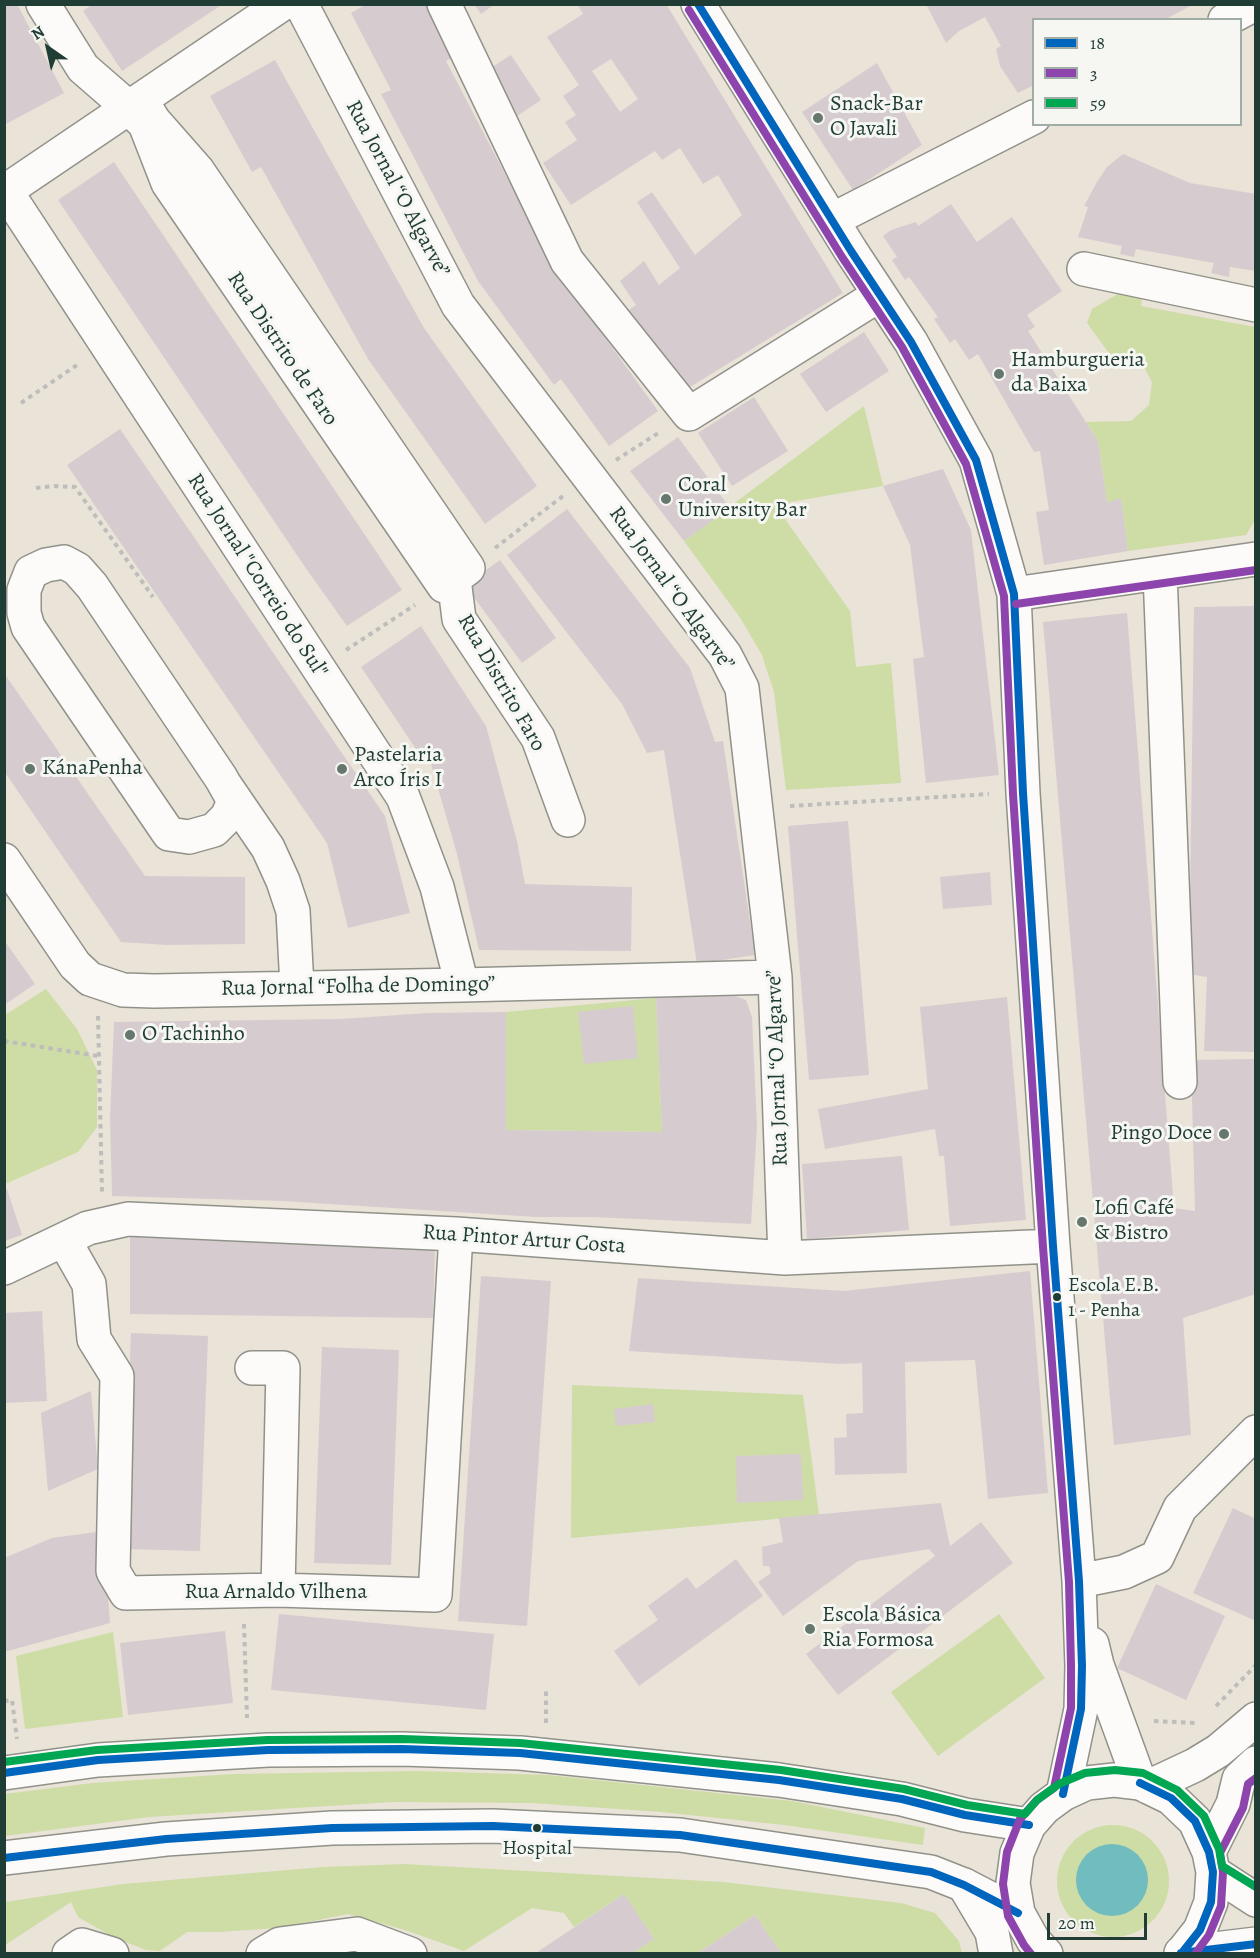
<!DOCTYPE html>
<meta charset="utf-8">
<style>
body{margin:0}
#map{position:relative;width:1260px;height:1958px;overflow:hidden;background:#eae3d7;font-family:Alegreya,serif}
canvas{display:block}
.frame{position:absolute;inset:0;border:6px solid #1f3d34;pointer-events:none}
.legend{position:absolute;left:1032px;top:18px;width:210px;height:108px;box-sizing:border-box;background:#f6f6f2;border:2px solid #a0aca6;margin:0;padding:8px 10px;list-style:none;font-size:18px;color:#1f3d34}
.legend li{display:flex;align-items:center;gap:12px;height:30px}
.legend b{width:30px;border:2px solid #a0aca6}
.north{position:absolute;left:18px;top:18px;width:60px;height:60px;-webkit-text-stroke:4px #f6f6f2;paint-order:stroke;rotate:326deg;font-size:16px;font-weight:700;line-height:24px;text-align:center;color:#1f3d34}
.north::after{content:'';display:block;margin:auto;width:21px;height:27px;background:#1f3d34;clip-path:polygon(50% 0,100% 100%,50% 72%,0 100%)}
.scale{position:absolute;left:1047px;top:1913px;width:100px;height:27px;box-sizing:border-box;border:3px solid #1f3d34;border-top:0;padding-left:8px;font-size:18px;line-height:21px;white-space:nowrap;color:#1f3d34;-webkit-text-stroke:4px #f6f6f2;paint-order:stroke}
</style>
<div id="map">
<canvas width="1260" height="1958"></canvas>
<div class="frame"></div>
<ul class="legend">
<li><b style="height:8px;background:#0065bd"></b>18</li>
<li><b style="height:8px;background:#8e44ad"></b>3</li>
<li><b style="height:8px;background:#00a651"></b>59</li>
</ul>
<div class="north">N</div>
<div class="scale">20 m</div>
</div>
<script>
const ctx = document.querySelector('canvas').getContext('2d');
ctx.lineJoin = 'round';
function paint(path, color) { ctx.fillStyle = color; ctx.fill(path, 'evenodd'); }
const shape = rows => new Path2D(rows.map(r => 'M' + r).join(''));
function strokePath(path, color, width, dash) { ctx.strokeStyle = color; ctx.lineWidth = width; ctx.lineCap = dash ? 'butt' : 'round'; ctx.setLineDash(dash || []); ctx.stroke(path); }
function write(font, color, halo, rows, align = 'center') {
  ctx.font = font + ' Alegreya,serif'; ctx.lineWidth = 6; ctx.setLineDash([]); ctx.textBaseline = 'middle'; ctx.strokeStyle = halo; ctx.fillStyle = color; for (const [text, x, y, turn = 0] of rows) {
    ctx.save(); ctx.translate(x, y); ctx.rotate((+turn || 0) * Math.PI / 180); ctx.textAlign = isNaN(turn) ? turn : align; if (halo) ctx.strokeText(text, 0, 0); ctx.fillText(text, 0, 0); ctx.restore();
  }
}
paint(shape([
 [1128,288,1143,290,1141,306,1255,327,1255,520,1246,535,1128,551,1121,499,1107,502,1098,441,1086,422,1131,421,1149,405,1152,382,1145,369,1127,354,1111,356,1087,323,1092,309],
 [864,406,883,486,790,502,785,519,850,611,856,667,891,663,901,783,786,790,774,692,762,655,741,619,684,541],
 [46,989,77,1029,97,1070,97,1127,78,1152,5,1184,5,1015],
 [656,998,662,1132,506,1130,506,1012],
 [572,1385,803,1395,819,1515,571,1538],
 [999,1614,1045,1678,938,1756,891,1692],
 [113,1632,123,1717,25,1729,16,1656],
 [418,1771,548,1775,792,1801,925,1828,923,1845,784,1825,661,1812,532,1803,393,1802,149,1817,5,1836,5,1794,92,1783,234,1774],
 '1057 1881a56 56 0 1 1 112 0a56 56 0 1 1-112 0Z',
 [404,1864,723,1882,901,1903,935,1913,959,1941,962,1953,781,1953,755,1915,698,1953,633,1953,654,1939,624,1894,574,1927,564,1913,532,1908,464,1951,405,1930,348,1914,278,1928,219,1932,187,1932,160,1951,146,1950,115,1938,78,1917,71,1902,5,1945,5,1902,123,1884,323,1867]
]), '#cedca6');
paint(shape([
 '1076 1880a36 36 0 1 1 72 0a36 36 0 1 1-72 0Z'
]), '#70bcbf');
paint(shape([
 [4,4,17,4,64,93,4,125],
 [93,4,223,4,122,71,83,11],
 [367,4,432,4,458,55,446,61,543,247,573,293,658,411,609,446,561,379,554,385,478,281,381,94,391,90,351,13],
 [474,4,495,4,481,14],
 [577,4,666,4,843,293,677,395,626,312,636,305,620,281,644,261,659,285,680,268,637,202,652,192,695,255,742,215,718,175,703,184,680,148,662,160,655,151,571,205,543,163,577,140,565,122,576,115,563,96,579,85,547,37,583,14],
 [611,59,638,99,620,112,592,71],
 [926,4,1194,4,1164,20,1034,20,1034,85,1018,93,1000,66,996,49,1001,46,985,17,959,31,946,43],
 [511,55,541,100,514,118,484,72],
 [275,60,424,328,537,486,485,524,368,359,261,167,252,172,210,96],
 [877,63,922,145,853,190,802,112],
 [1123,154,1190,183,1256,194,1256,271,1230,267,1229,277,1211,273,1214,263,1136,249,1134,257,1120,254,1122,246,1078,237,1088,207,1084,206,1097,182,1107,167],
 [114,162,402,590,347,626,307,570,58,200],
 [951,204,977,242,1012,217,1062,291,1027,315,1035,327,1028,331,1098,441,1107,502,1121,498,1128,551,1044,565,1036,512,1049,510,1040,451,1034,452,978,354,969,360,955,339,950,343,934,319,938,317,909,277,905,280,892,260,897,257,883,236,891,230,916,222,918,226],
 [864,332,889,371,826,412,800,374],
 [754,397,788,451,732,486,698,433],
 [120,429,385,816,410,913,348,928,327,843,67,465],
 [678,437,730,508,684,541,630,471],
 [943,469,971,530,999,775,926,783,913,659,924,657,910,545,883,486],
 [567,509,690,668,715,742,723,741,755,955,697,964,664,750,647,753,622,704,507,555],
 [500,560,556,638,522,663,465,585],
 [1256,606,1256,1052,1204,1051,1207,977,1189,974,1194,607],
 [1127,613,1174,1208,1195,1211,1191,1060,1256,1059,1256,1294,1183,1318,1191,1435,1114,1445,1043,622],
 [421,626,486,726,517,841,525,884,632,887,631,951,479,950,457,854,429,757,424,761,361,667],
 [4,673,145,876,245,877,245,944,166,945,121,942,4,771],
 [848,821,869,1075,809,1080,788,826],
 [990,872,992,905,943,909,940,877],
 [4,940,35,984,4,1005],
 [730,994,746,1000,752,1017,757,1127,751,1224,592,1217,536,1217,282,1201,112,1196,110,1118,114,1022,341,1019,427,1013,506,1012,506,1130,662,1132,656,998],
 [1007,997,1026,1220,950,1226,944,1156,939,1156,935,1129,825,1149,818,1109,928,1089,920,1007],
 [633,1006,638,1058,584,1064,578,1012],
 [902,1156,909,1230,807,1239,802,1164],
 [7,1189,22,1235,4,1241,4,1190],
 [130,1232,297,1244,435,1246,433,1318,130,1314],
 [1030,1271,1048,1493,988,1499,975,1360,905,1362,907,1473,835,1475,834,1438,847,1437,846,1414,863,1413,862,1363,840,1364,629,1351,638,1278,844,1291],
 [481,1276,551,1281,527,1626,458,1621],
 [42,1311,47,1401,4,1403,4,1313],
 [131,1333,208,1336,200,1551,123,1549],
 [322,1347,399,1350,391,1565,314,1563],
 [91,1391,98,1469,48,1491,41,1413],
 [653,1404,655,1422,616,1426,614,1409],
 [801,1454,803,1500,737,1503,736,1456],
 [941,1503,950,1546,981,1522,1013,1563,838,1695,806,1654,935,1556,929,1549,858,1561,783,1616,758,1582,771,1573,769,1566,763,1566,762,1547,783,1542,779,1518],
 [1233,1508,1256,1519,1256,1621,1193,1593],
 [103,1531,110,1623,4,1652,4,1558,52,1538],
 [736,1559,763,1596,639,1686,614,1651,658,1620,648,1606,687,1577,696,1589],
 [1156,1584,1225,1616,1186,1700,1117,1668],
 [279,1614,494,1634,486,1710,271,1690],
 [225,1631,233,1703,128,1715,120,1643],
 [624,1894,654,1939,633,1953,536,1953],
 [755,1915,781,1953,698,1953]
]), '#d6ccd0');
const minor = shape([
 [43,4,83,68,129,108,145,124,168,183,444,586,468,568,198,171,154,121,141,100],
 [301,4,458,305,725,655,742,688,775,977,785,1258],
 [444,4,567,261,689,414,879,295],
 [698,4,851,251,911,342,976,460,1014,594,1023,793,1053,1246,1079,1581,1082,1666,1081,1709,1063,1794],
 [1225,20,1255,4],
 [4,188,403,797,437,887,462,985],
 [4,192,282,4],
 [832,220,1034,117],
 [1084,269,1256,305],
 [64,562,77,569,92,586,221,778,234,801,227,817,214,830,189,837,169,834,28,627,24,613,24,590,31,572,46,565,64,562],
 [1160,573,1180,1082],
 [454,579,459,619,538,738,568,820],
 [1014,594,1256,559],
 [225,785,268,848,283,881,293,911,297,987],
 [4,860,75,965,90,979,123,990,154,991,462,985,775,977],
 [64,1240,89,1284,94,1339,117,1376,113,1571,126,1593,278,1590,435,1595,456,1234],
 [4,1268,88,1228,128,1219,456,1234,785,1258,1053,1246],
 [252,1368,283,1368,278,1590],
 [1079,1581,1124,1572,1157,1557,1180,1508,1256,1432],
 [1092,1644,1097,1665,1140,1783],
 [964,1885,992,1932,996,1954],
 [69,1954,82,1945,112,1954],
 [263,1954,280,1944,357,1934,410,1954]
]);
const major = shape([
 [4,1773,98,1760,268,1750,402,1749,520,1753,779,1780,902,1799,965,1815,1029,1825],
 [1148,1787,1195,1765,1218,1751,1256,1719],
 [1209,1852,1233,1804,1239,1779,1256,1763],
 [4,1858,166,1839,332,1828,493,1826,680,1835,931,1872,964,1885,1018,1913],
 [1213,1872,1256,1900],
 [1181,1953,1256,1944],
 [1046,1954,1033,1940,1018,1913,1013,1883,1017,1853,1029,1825,1044,1808,1063,1794,1087,1783,1114,1780,1140,1783,1171,1798,1195,1821,1209,1852,1213,1872,1211,1902,1200,1930,1181,1954]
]);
strokePath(minor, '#90928a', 36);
strokePath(major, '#90928a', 36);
strokePath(shape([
 [21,403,80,363],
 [616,460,660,432],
 [36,488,54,486,75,487,153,597],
 [495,548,563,496],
 [346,650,415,605],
 [790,806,989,794],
 [98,1016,102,1192],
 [4,1041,98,1056],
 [244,1624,247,1718],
 [4,1701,12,1700,17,1739],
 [1216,1706,1256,1665],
 [1154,1721,1197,1723],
 [546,1723,546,1687]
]), '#bdbebc', 4, [4.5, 4.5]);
strokePath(minor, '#fcfbf9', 33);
strokePath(major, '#fcfbf9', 33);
strokePath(shape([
 [698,4,851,251,911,342,976,460,1014,594,1023,793,1053,1246,1079,1581,1082,1666,1081,1709,1063,1794],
 [4,1773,98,1760,268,1750,402,1749,520,1753,779,1780,902,1799,965,1815,1029,1825],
 [1140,1783,1171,1798,1195,1821,1209,1852,1213,1872,1211,1902,1200,1930,1181,1954],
 [4,1858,166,1839,332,1828,493,1826,680,1835,931,1872,964,1885,1018,1913],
 [1181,1953,1256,1944]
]), '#0065bd', 8);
strokePath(shape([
 [689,10,842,257,902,347,966,464,1004,596,1013,794,1043,1247,1069,1582,1071,1666,1071,1708,1054,1788,1037,1800,1020,1819,1007,1852,1003,1884,1008,1916,1024,1945,1031,1954],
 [1016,604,1256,570],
 [1195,1954,1209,1935,1221,1906,1223,1872,1220,1853,1243,1808,1248,1784,1256,1778]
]), '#8e44ad', 8);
strokePath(shape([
 [4,1762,97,1750,267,1740,402,1739,520,1743,781,1770,904,1789,967,1805,1025,1814,1037,1800,1059,1784,1085,1773,1115,1770,1143,1773,1177,1790,1204,1816,1219,1849,1222,1866,1256,1887]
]), '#00a651', 8);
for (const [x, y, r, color] of [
 [818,118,6,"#66776d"],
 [999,374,6,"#66776d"],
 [666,499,6,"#66776d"],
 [30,769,6,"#66776d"],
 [342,769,6,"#66776d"],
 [130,1035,6,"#66776d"],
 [1224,1134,6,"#66776d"],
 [1082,1222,6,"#66776d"],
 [1057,1297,5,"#1f3d34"],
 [810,1629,6,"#66776d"],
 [537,1828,5,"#1f3d34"]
]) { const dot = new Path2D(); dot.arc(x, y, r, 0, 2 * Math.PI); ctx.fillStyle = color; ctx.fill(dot); strokePath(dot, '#f6f6f2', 2); }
write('20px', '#1f3d34', '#f6f6f2', [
 ["Escola E.B.",1068,1286],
 ["1 - Penha",1068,1311],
 ["Hospital",537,1849,"center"]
], 'left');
write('22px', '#1f3d34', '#f6f6f2', [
 ["Snack-Bar",830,105],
 ["O Javali",830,130],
 ["Hamburgueria",1011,361],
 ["da Baixa",1011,386],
 ["Coral",678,486],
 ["University Bar",678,511],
 ["Pastelaria",354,756],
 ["Arco Íris I",354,781],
 ["KánaPenha",42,769],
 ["O Tachinho",142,1035],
 ["Pingo Doce",1212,1134,"right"],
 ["Lofi Café",1094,1209],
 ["& Bistro",1094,1234],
 ["Escola Básica",822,1616],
 ["Ria Formosa",822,1641]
], 'left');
write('22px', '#1f3d34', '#f6f6f2', [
 ["Rua Jornal “O Algarve”",397,189,62],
 ["Rua Distrito de Faro",282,349,56],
 ["Rua Jornal \"Correio do Sul\"",257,576,57],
 ["Rua Jornal “O Algarve”",671,589,54],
 ["Rua Distrito Faro",501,683,60],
 ["Rua Jornal “Folha de Domingo”",358,987,-1],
 ["Rua Jornal “O Algarve”",778,1068,-92],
 ["Rua Pintor Artur Costa",524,1240,4],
 ["Rua Arnaldo Vilhena",276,1593]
]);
</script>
